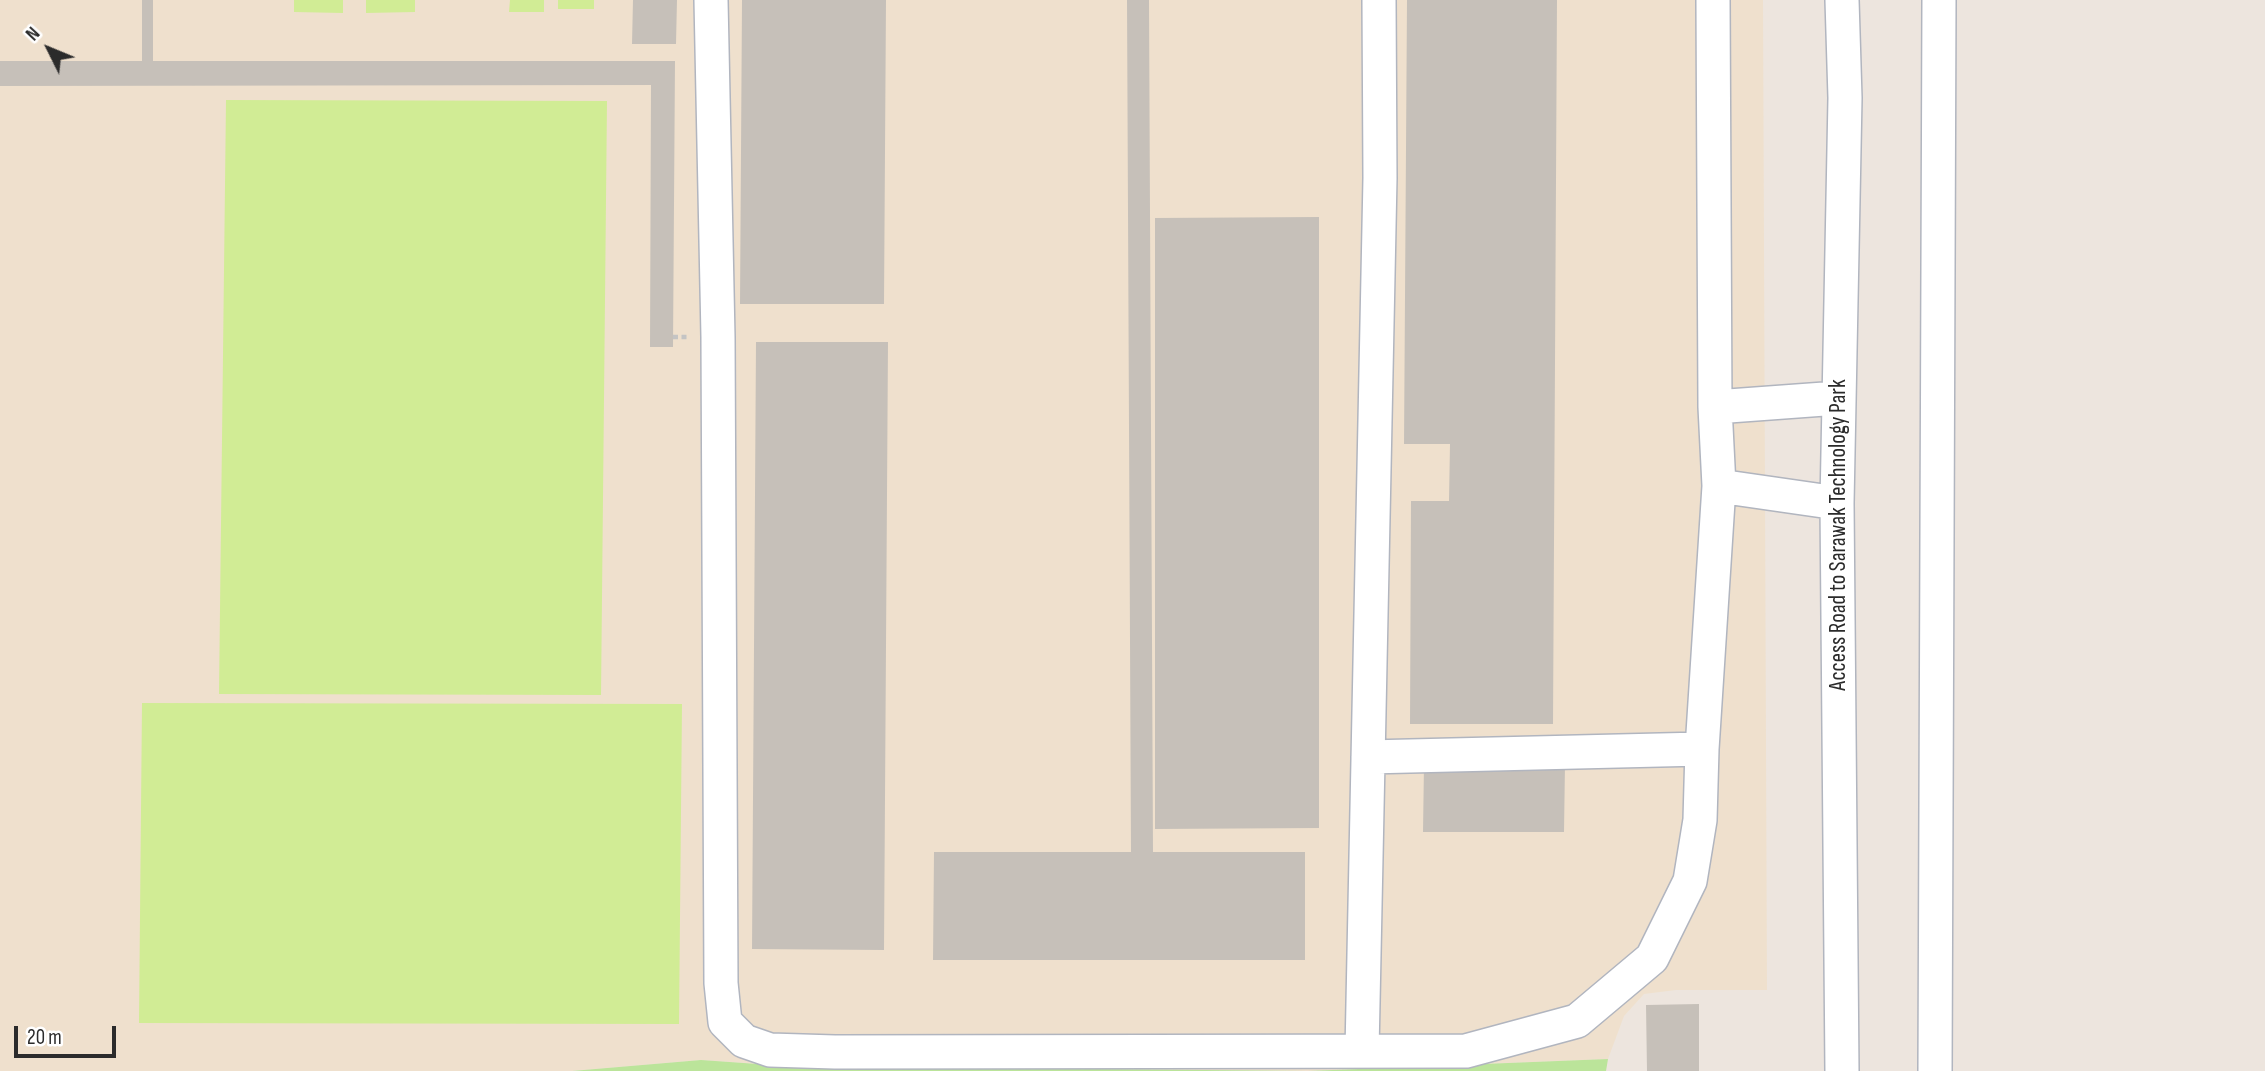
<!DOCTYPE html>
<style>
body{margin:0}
#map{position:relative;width:2265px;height:1071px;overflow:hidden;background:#ede5de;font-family:"Sofia Sans Condensed",sans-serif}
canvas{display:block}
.north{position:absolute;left:14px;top:14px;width:70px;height:70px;-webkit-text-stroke:5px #fff;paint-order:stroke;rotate:313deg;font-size:19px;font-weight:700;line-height:28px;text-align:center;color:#2b2b2b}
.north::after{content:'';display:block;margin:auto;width:24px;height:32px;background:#2b2b2b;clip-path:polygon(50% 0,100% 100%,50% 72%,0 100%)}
.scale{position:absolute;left:14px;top:1026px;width:102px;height:32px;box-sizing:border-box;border:4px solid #2b2b2b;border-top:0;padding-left:9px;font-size:21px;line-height:24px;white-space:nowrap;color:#2b2b2b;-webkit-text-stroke:5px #fff;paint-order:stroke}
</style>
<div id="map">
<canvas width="2265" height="1071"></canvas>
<div class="north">N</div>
<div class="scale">20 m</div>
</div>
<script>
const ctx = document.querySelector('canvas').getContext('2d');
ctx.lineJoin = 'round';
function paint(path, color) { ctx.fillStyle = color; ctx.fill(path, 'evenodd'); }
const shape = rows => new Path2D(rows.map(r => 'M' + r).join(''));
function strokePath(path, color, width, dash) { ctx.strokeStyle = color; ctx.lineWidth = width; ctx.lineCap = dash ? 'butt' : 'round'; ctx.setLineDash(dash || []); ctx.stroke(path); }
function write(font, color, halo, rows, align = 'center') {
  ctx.font = font + ' "Sofia Sans Condensed",sans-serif'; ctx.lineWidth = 5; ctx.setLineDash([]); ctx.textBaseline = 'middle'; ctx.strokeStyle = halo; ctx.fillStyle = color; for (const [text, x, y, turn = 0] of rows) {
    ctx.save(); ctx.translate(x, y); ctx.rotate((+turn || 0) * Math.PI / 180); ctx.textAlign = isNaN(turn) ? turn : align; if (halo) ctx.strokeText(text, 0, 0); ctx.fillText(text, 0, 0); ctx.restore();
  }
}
paint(shape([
 [0,0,1763,0,1767,990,1676,990,1644,994,1624,1016,1608,1059,1308,1071,786,1066,701,1060,572,1071,0,1071]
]), '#efe0cd');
paint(shape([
 [1608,1059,1606,1071,572,1071,701,1060,786,1066,1308,1071]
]), '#bbe49a');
paint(shape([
 [294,0,343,0,343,13,294,12],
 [366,0,415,0,415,12,366,13],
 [510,0,544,0,544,12,509,12],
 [558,0,594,0,594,9,558,9],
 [226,100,607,101,601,695,219,694],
 [142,703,682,704,679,1024,139,1023]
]), '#d1ec95');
paint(shape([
 [142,0,153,0,153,61,675,61,673,347,650,347,651,85,0,86,0,61,142,61],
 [633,0,677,0,676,44,632,44],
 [742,0,886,0,884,304,740,304],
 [1127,0,1149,0,1153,852,1305,852,1305,960,933,960,934,852,1131,852],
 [1407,0,1557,0,1553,724,1410,724,1411,501,1449,501,1450,444,1404,444],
 [1319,217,1319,828,1155,829,1155,218],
 [756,342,888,342,884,950,752,949],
 [1424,764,1565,764,1564,832,1423,832],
 [1699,1004,1699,1071,1647,1071,1646,1005]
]), '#c6c0b9');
const minor = shape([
 [711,0,718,337,721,983,725,1022,744,1041,770,1050,835,1052,1466,1051,1577,1021,1652,958,1690,881,1700,820,1702,749,1719,486,1715,407,1713,0],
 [1842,0,1845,98,1837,503,1842,1071],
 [1715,407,1838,398],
 [1719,486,1837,503],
 [1368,757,1702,749],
 [1362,1051,1380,178,1379,0],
 [1935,1071,1939,0]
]);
strokePath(minor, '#b1b5bf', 36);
strokePath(shape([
 [673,337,687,337]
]), '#c4c4c4', 4.5, [5, 3.5]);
strokePath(minor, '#fff', 33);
write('23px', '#2b2b2b', '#fff', [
 ["Access Road to Sarawak Technology Park",1839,535,-90]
]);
</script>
